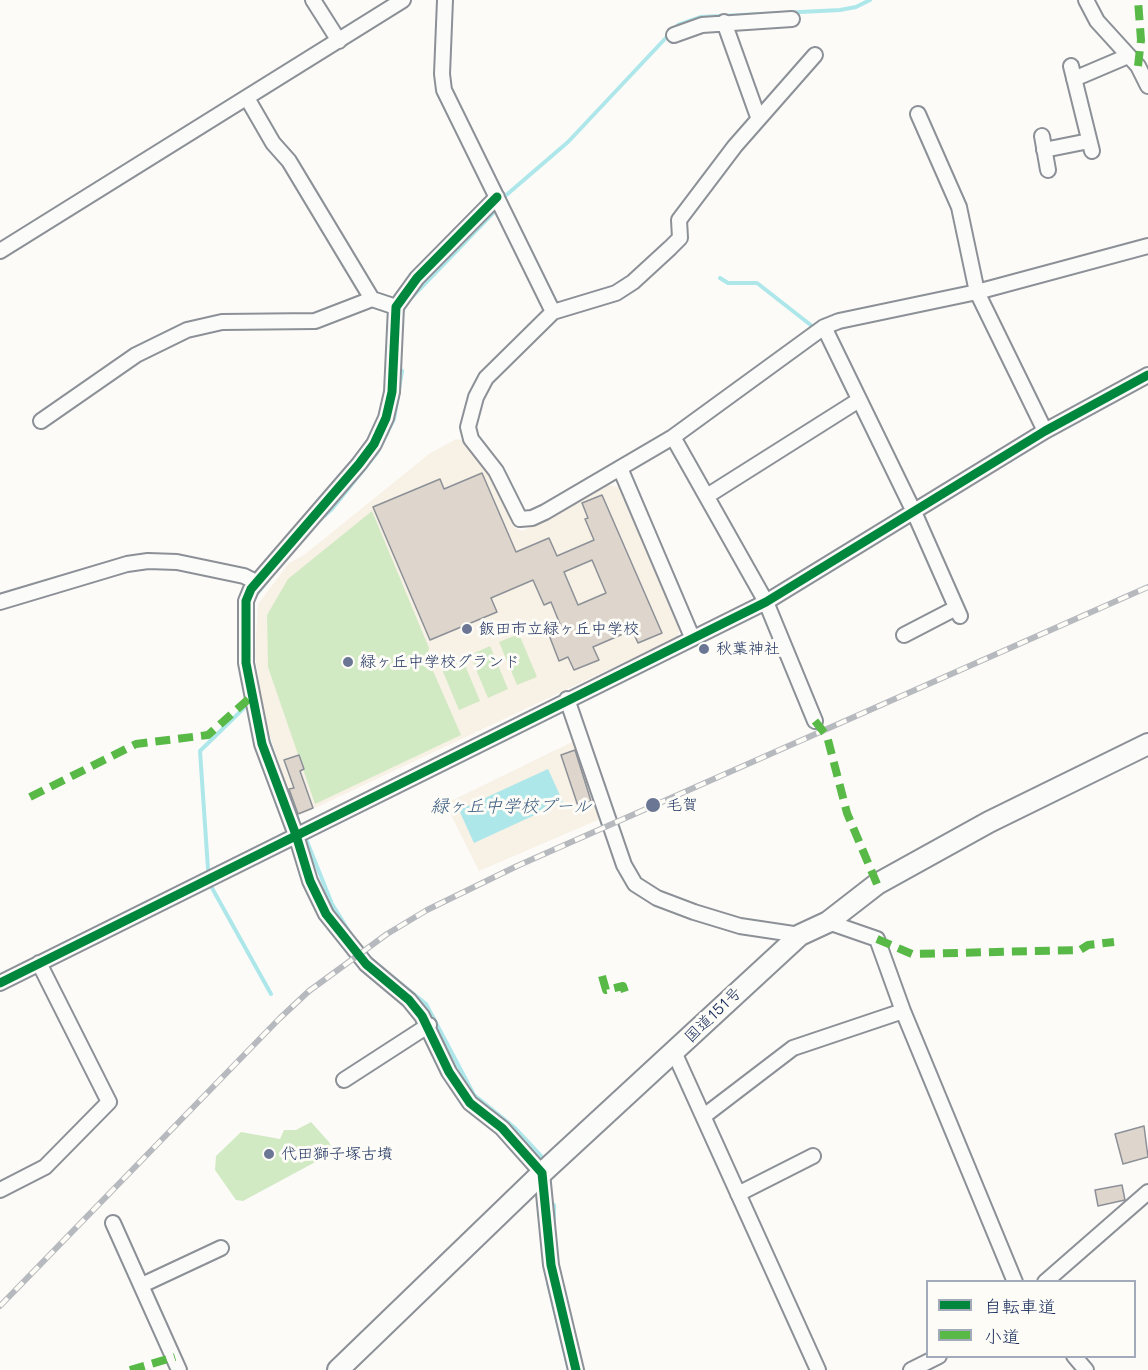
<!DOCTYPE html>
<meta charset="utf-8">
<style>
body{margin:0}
#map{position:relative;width:1148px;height:1370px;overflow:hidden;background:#fcfbf8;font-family:Mali,"Klee One",sans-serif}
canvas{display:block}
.legend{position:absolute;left:926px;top:1280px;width:210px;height:78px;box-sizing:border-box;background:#fdfcf7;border:2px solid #a3aaba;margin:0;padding:8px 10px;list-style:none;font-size:18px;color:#1b2f5e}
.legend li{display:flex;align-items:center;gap:12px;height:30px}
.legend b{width:30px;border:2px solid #a3aaba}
</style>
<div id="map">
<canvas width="1148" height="1370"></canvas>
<ul class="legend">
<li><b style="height:8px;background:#00873e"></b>自転車道</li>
<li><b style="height:8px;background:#58b947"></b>小道</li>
</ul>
</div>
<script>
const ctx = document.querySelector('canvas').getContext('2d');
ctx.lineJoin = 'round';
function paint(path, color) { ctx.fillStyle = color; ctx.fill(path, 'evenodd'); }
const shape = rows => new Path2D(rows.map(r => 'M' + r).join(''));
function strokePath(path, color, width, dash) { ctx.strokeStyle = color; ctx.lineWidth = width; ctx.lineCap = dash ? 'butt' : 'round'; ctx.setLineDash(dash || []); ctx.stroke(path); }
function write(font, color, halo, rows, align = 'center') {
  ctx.font = font + ' Mali,"Klee One",sans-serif'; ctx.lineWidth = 6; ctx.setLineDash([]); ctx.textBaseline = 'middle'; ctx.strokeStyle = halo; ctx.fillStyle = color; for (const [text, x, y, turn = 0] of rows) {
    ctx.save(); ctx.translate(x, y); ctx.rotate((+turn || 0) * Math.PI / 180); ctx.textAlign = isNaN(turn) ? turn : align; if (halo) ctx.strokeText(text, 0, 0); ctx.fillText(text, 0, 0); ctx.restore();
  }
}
paint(shape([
 [456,439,462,440,492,476,515,528,523,531,605,484,621,488,680,625,678,637,296,817,264,717,255,654,258,604,289,563,304,555,429,454],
 [574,741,600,819,479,871,451,815,451,801]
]), '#f8f1e6');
paint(shape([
 [372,511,429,648,427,657,461,735,315,804,268,667,267,615,288,579],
 [519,634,537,677,517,685,499,642],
 [490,646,508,689,488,698,470,655],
 [462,658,480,701,459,710,441,667],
 [311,1122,329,1142,334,1152,243,1201,236,1200,215,1170,216,1156,241,1132,280,1139,284,1130,296,1130]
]), '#d2eac4');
paint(shape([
 [548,769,563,802,474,843,459,810]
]), '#aee7ea');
strokePath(shape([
 [504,197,568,142,678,25,701,17,840,10,856,7,870,0],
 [720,278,728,283,757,283,812,326],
 [412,297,495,211],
 [313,526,332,509,377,453,394,419,402,371],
 [252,600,268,580],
 [252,656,254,672],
 [267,735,274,757],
 [286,789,298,819],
 [306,839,332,904,350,933],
 [208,869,200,751,244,708],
 [212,888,271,994],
 [368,957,426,1004,474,1095,515,1128,544,1159],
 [554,1205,554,1230],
 [548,1283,569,1370]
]), '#aee7ea', 4);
const building = shape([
 [482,473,516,552,549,538,557,556,594,540,585,519,588,518,582,503,602,495,662,633,638,643,632,630,593,647,599,660,574,670,568,657,559,661,549,635,562,629,551,602,544,605,533,580,491,598,497,612,430,640,373,507,440,479,444,489,482,473],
 [592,560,606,593,578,605,564,572,592,560],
 [575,750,591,801,578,806,561,755,575,750],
 [299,755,304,769,300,771,313,808,298,814,289,789,294,788,284,760,299,755],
 [1144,1126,1148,1157,1123,1164,1115,1134,1144,1126],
 [1122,1185,1125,1200,1098,1206,1095,1190,1122,1185]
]);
paint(building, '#ded6cd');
strokePath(building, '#8c9097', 1.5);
const minor = shape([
 [313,0,339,41],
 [445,0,442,74,444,90,553,312,486,378,476,397,468,427,471,439,496,471,520,519,532,518,545,512,673,437,824,327,839,321,977,292,1148,246],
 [1086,0,1097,21,1138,66,1148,86],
 [724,22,758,117],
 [674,35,702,25,792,19],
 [1071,66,1092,151],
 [1074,79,1128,56],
 [247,98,273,143,289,161,372,299],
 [918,114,959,207,977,292,1045,431],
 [1042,136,1048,170],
 [1044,150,1089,141],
 [497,197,417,278,396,307,392,392,386,418,374,444,359,464,251,589,246,601,246,663,262,744,296,835,310,881,326,914,366,964,409,1000,422,1016,449,1072,470,1103,502,1128,542,1173,551,1265,576,1370],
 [0,251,403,0],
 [553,312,616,293,633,282,670,248,680,238,679,220,735,146,815,55],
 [824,327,914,512,960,616],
 [41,421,136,355,187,330,222,322,315,321,372,299,396,307],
 [673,437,766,602,815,721],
 [620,468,692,637],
 [707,496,859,400],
 [0,602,127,564,148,561,177,562,244,576,256,582],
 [904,635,956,608],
 [567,699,624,865,635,884,657,898,694,912,740,926,800,935],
 [828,922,877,939,903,1011,1015,1282],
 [0,983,766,602,1045,431,1148,375],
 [674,1052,818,1370],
 [344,1080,429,1025],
 [704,1116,793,1048,903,1011],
 [0,1190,45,1167,109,1102,39,963],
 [738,1194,813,1156],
 [113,1223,179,1370],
 [1045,1282,1148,1192],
 [142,1285,221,1248],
 [1074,1356,1086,1370],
 [911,1370,939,1356]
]);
const highway = shape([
 [338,1370,542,1173,800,935,828,922,877,884,989,822,1148,744]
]);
strokePath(minor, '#8c9097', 18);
strokePath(highway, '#8c9097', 24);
strokePath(minor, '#fbfbf9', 14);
strokePath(highway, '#fbfbf9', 20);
const rail = shape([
 [0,1306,279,1019,309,991,387,934,427,910,517,866,1148,587]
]);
strokePath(rail, '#b6b9bd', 6);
strokePath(rail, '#fdfcf7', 4, [11]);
strokePath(shape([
 [1138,66,1141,40,1138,0],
 [815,721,827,736,847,813,877,884],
 [30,797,136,744,208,735,253,695],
 [877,939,912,954,1080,950,1088,945,1114,942],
 [602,976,606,990,623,986,625,992,630,991],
 [130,1370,175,1357]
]), '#58b947', 8, [15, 8]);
strokePath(shape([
 [497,197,417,278,396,307,392,392,386,418,374,444,359,464,251,589,246,601,246,663,262,744,296,835,310,881,326,914,366,964,409,1000,422,1016,449,1072,470,1103,502,1128,542,1173,551,1265,576,1370],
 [0,983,766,602,1045,431,1148,375]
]), '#00873e', 9);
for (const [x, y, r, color] of [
 [467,629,6,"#6a7694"],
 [704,649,6,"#6a7694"],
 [348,662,6,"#6a7694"],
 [653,805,8,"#6a7694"],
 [269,1154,6,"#6a7694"]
]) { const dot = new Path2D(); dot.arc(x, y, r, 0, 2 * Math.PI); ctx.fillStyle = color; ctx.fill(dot); strokePath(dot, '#fdfcf7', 2); }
write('16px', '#1b2f5e', '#fdfcf7', [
 ["飯田市立緑ヶ丘中学校",479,629],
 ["秋葉神社",716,649],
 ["緑ヶ丘中学校グランド",360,662],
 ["毛賀",666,805],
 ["代田獅子塚古墳",281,1154]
], 'left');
write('16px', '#1b2f5e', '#fdfcf7', [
 ["国道151号",713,1015,-44]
]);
write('italic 18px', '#385b80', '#fdfcf7', [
 ["緑ヶ丘中学校プール",511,806]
]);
</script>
